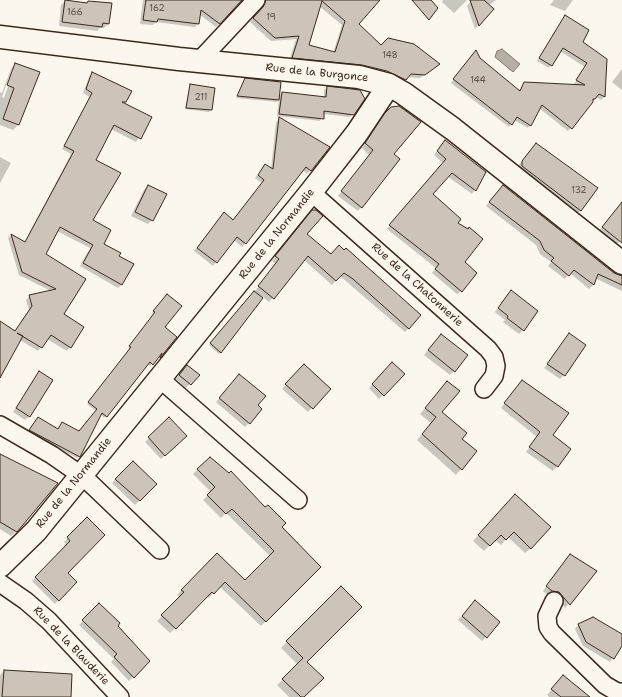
<!DOCTYPE html>
<style>
body{margin:0}
canvas{display:block;background:#fbf7ec}
</style>
<canvas width="622" height="697"></canvas>
<script>
const ctx = document.querySelector('canvas').getContext('2d');
ctx.lineJoin = 'round';
function paint(path, color) { ctx.fillStyle = color; ctx.fill(path, 'evenodd'); }
const shape = rows => new Path2D(rows.map(r => 'M' + r).join(''));
function strokePath(path, color, width, dash) { ctx.strokeStyle = color; ctx.lineWidth = width; ctx.lineCap = dash ? 'butt' : 'round'; ctx.setLineDash(dash || []); ctx.stroke(path); }
function write(font, color, halo, rows, align = 'center') {
  ctx.font = font + ' "Shantell Sans",sans-serif'; ctx.lineWidth = 3; ctx.setLineDash([]); ctx.textBaseline = 'middle'; ctx.strokeStyle = halo; ctx.fillStyle = color; for (const [text, x, y, turn = 0] of rows) {
    ctx.save(); ctx.translate(x, y); ctx.rotate((+turn || 0) * Math.PI / 180); ctx.textAlign = isNaN(turn) ? turn : align; if (halo) ctx.strokeText(text, 0, 0); ctx.fillText(text, 0, 0); ctx.restore();
  }
}
const water = shape([
 [502,49,520,64,513,72,495,57,497,51,502,49]
]);
paint(water, '#b6aea2');
strokePath(water, '#85796d', 1);
paint(shape([
 [143,0,241,0,216,27,199,14,198,23,195,27,156,22,153,25,140,24],
 [261,0,379,0,341,43,381,46,435,67,420,78,407,77,402,83,289,61,296,39,271,41,250,22,263,6],
 [319,6,342,25,333,53,308,46],
 [443,0,467,0,454,13,442,2],
 [472,0,496,0,488,6,492,9,475,29,467,6],
 [554,0,573,0,565,11,550,5],
 [65,1,86,4,111,4,108,24,104,28,100,28,97,31,59,26,61,5],
 [565,16,581,42,606,59,604,97,601,100,596,97,568,131,539,108,528,128,514,120,509,127,451,83,475,51,479,59,519,92,524,83,578,86,574,84,585,67,560,51,549,68,537,61],
 [16,64,18,125,13,130,0,125,0,92,2,93,11,69],
 [12,69,14,69,4,98,2,97],
 [622,69,622,90,612,82],
 [92,73,126,102,124,104,151,118,136,142,111,129,95,160,92,221,103,245,118,256,122,284,118,288,80,266,90,248,57,231,44,254,85,280,63,314,83,327,67,351,47,339,38,351,20,340,0,370,0,323,14,332,29,310,26,300,30,296,51,291,19,275,8,238,11,235,24,243,71,154,62,149,90,97,83,93,89,77],
 [244,81,279,97,282,93,324,97,324,90,327,87,353,114,350,117,323,114,320,121,277,116,279,99,277,102,236,98],
 [190,85,211,110,209,112,185,109],
 [387,112,361,207,358,211,338,196,369,155,362,148],
 [279,119,329,147,307,174,303,170,245,244,242,247,234,240,213,266,194,251,221,217,233,221,262,183,255,178,262,169,271,169,276,122],
 [442,145,485,172,472,194,447,176,432,194,457,223,464,263,461,291,457,294,432,273,436,268,387,229,443,163,434,155],
 [533,147,597,189,577,214,519,169,519,165],
 [0,157,11,163,0,183],
 [148,186,152,220,148,224,131,216,144,190],
 [499,190,614,274,622,277,622,291,595,278,593,285,589,289,570,273,565,279,548,266,551,262,540,254,536,245,486,206],
 [622,202,622,239,616,245,598,232],
 [308,216,305,235,330,255,420,316,405,332,340,276,332,285,304,260,269,302,263,297,219,354,209,345,255,291,276,264,272,261],
 [507,296,523,330,519,334,503,322,505,320,495,312],
 [165,297,162,353,150,366,148,364,104,418,100,414,77,458,28,432,36,420,58,430,79,432,96,411,87,404,130,350,128,348,154,315,152,313],
 [569,334,564,375,560,379,544,368],
 [437,339,454,371,450,375,424,355],
 [392,364,403,374,379,399,369,388],
 [304,366,330,389,308,412,282,389],
 [183,370,190,384,186,388,176,379],
 [39,373,30,416,25,420,13,412],
 [236,379,261,409,245,427,216,402],
 [447,382,441,413,461,439,461,469,456,475,417,440,431,423,420,414],
 [518,386,551,436,570,449,553,471,526,452,537,437,501,408],
 [169,419,185,436,161,459,145,442],
 [0,455,57,484,26,522,11,536,0,529],
 [210,458,229,474,320,567,261,626,219,586,209,598,207,596,170,633,157,621,180,598,177,595,217,554,245,582,270,556,226,513,221,518,203,500,211,492,193,474],
 [133,462,156,484,135,505,112,483],
 [510,501,531,548,525,553,508,537,501,545,495,540,484,551,473,541],
 [87,518,66,573,76,582,55,604,32,581,67,545,64,542],
 [566,559,596,572,565,608,554,596,548,595,543,591],
 [341,587,306,662,303,697,289,697,277,685,298,665,281,648],
 [99,604,149,661,129,681,111,662,114,659,79,625],
 [471,606,486,637,482,641,458,620],
 [593,618,622,635,622,644,610,662,583,646,575,629,578,625],
 [4,671,70,697,0,697,0,675],
 [558,682,589,697,549,697,547,695]
]), '#0003');
const building = shape([
 [65,0,87,3,88,1,112,3,109,24,103,23,102,27,62,22,65,0],
 [146,0,242,0,220,24,201,10,199,24,158,19,157,22,143,20,146,0],
 [266,0,380,0,359,24,381,45,388,38,414,44,440,64,425,75,411,74,406,80,387,71,362,65,292,58,299,36,275,38,253,18,263,7,266,0],
 [322,1,345,21,335,52,309,45,322,1],
 [412,0,431,0,438,8,429,20,412,0],
 [470,0,484,0,494,9,479,26,470,0],
 [565,15,589,30,583,42,607,59,605,97,599,94,595,99,593,99,593,102,572,129,542,105,531,126,517,117,512,125,453,79,476,50,480,58,520,91,524,82,585,85,576,80,587,63,563,48,552,66,539,58,565,15],
 [15,63,40,72,19,125,3,119,14,88,7,85,15,63],
 [92,72,132,91,126,102,122,102,152,117,141,139,114,125,96,160,121,173,93,220,111,230,104,244,121,253,119,256,134,264,122,285,83,263,93,245,60,227,46,254,86,279,64,314,84,327,71,348,51,335,42,348,17,333,23,336,0,378,0,321,15,331,32,306,29,295,56,289,22,272,11,234,25,242,74,151,64,146,92,93,86,89,92,72],
 [245,78,281,82,279,100,237,96,245,78],
 [190,84,215,88,212,110,186,108,190,84],
 [327,86,360,90,365,99,354,115,324,111,324,119,279,114,282,92,326,97,327,86],
 [399,106,421,122,394,154,400,159,362,208,341,191,373,150,365,143,384,114,391,107,399,106],
 [279,117,330,147,311,171,306,167,246,244,237,237,217,263,197,248,224,212,233,220,264,180,258,175,265,164,273,169,279,117],
 [445,140,486,172,476,191,452,173,433,194,461,219,458,223,468,229,469,227,483,239,465,262,477,273,462,292,435,269,439,264,389,225,446,159,437,151,445,140],
 [536,143,598,188,581,211,522,166,522,161,536,143],
 [148,185,167,194,153,221,135,212,148,185],
 [503,185,614,273,622,276,622,285,598,274,594,285,574,270,569,276,551,261,554,258,544,250,540,241,489,202,503,185],
 [622,202,622,243,602,227,622,202],
 [312,210,316,210,323,216,307,234,331,254,339,245,344,250,346,248,421,315,409,329,353,279,344,273,336,281,308,256,274,299,258,286,279,259,275,256,312,210],
 [511,290,538,311,524,331,507,318,508,316,498,308,511,290],
 [254,291,263,298,221,353,210,343,254,291],
 [167,294,182,306,165,327,177,337,160,358,162,353,153,365,150,362,107,417,102,413,80,457,29,430,38,417,58,429,62,422,79,431,97,409,88,402,131,347,129,346,155,312,153,311,167,294],
 [569,333,586,345,565,376,547,364,569,333],
 [441,334,468,355,455,372,428,350,441,334],
 [392,362,405,374,384,396,372,384,392,362],
 [304,364,331,389,313,409,285,384,304,364],
 [187,365,200,375,191,385,179,375,187,365],
 [39,371,53,380,30,417,16,408,39,371],
 [239,374,266,396,258,405,262,409,250,424,219,398,239,374],
 [522,380,569,413,553,435,571,449,558,467,529,447,540,432,504,403,522,380],
 [447,381,460,391,442,412,467,433,462,439,477,451,462,470,422,434,436,417,425,408,447,381],
 [169,417,187,436,165,456,148,437,169,417],
 [0,454,58,483,17,532,0,522,0,454],
 [210,457,229,473,231,471,265,507,268,505,286,523,282,527,321,567,266,622,225,582,214,594,212,592,176,629,161,615,184,592,181,590,217,553,245,580,274,551,232,509,226,514,207,495,215,487,197,469,210,457],
 [133,461,157,484,140,501,115,479,133,461],
 [515,494,551,527,531,549,514,532,506,540,501,535,490,546,478,535,515,494],
 [87,517,105,535,68,573,77,582,59,601,35,577,70,541,67,537,87,517],
 [570,554,597,571,570,605,559,592,552,591,546,586,570,554],
 [341,586,362,607,307,662,324,678,304,697,301,697,282,679,303,658,286,641,341,586],
 [475,600,500,622,487,638,462,616,475,600],
 [99,603,120,623,118,626,150,661,134,678,114,657,117,654,82,620,99,603],
 [593,617,622,634,622,646,614,659,586,642,578,624,593,617],
 [4,670,72,674,71,697,2,697,4,670],
 [563,675,590,697,561,697,551,689,563,675]
]);
paint(building, '#ccc4b9');
strokePath(building, '#3b2a1e', 1);
const street = shape([
 [199,61,256,0],
 [311,192,488,349,494,357,496,366,494,376,484,389],
 [159,378,298,500],
 [0,425,52,455,75,471,89,482,160,550],
 [0,583,26,601,49,621,120,697],
 [554,601,547,616,548,627,552,633,605,685,617,692,622,692]
]);
const secondary = shape([
 [0,37,179,59,359,77,389,85,403,93,453,129,622,263],
 [0,566,36,531,311,192,357,133,389,85]
]);
strokePath(street, '#3b2a1e', 20);
strokePath(secondary, '#3b2a1e', 25);
strokePath(street, '#fbf7ec', 17);
strokePath(secondary, '#fbf7ec', 22);
write('9px', '#5f5045', null, [
 ["162",157,9],
 ["166",75,13],
 ["19",271,18],
 ["148",390,56],
 ["144",478,81],
 ["211",201,98],
 ["132",579,191]
]);
write('11px', '#3b2a1e', '#fbf7ec', [
 ["Rue de la Burgonce",317,73,6],
 ["Rue de la Normandie",277,234,-51],
 ["Rue de la Chatonnerie",417,285,42],
 ["Rue de la Normandie",74,483,-51],
 ["Rue de la Blauderie",71,646,46]
]);
</script>
